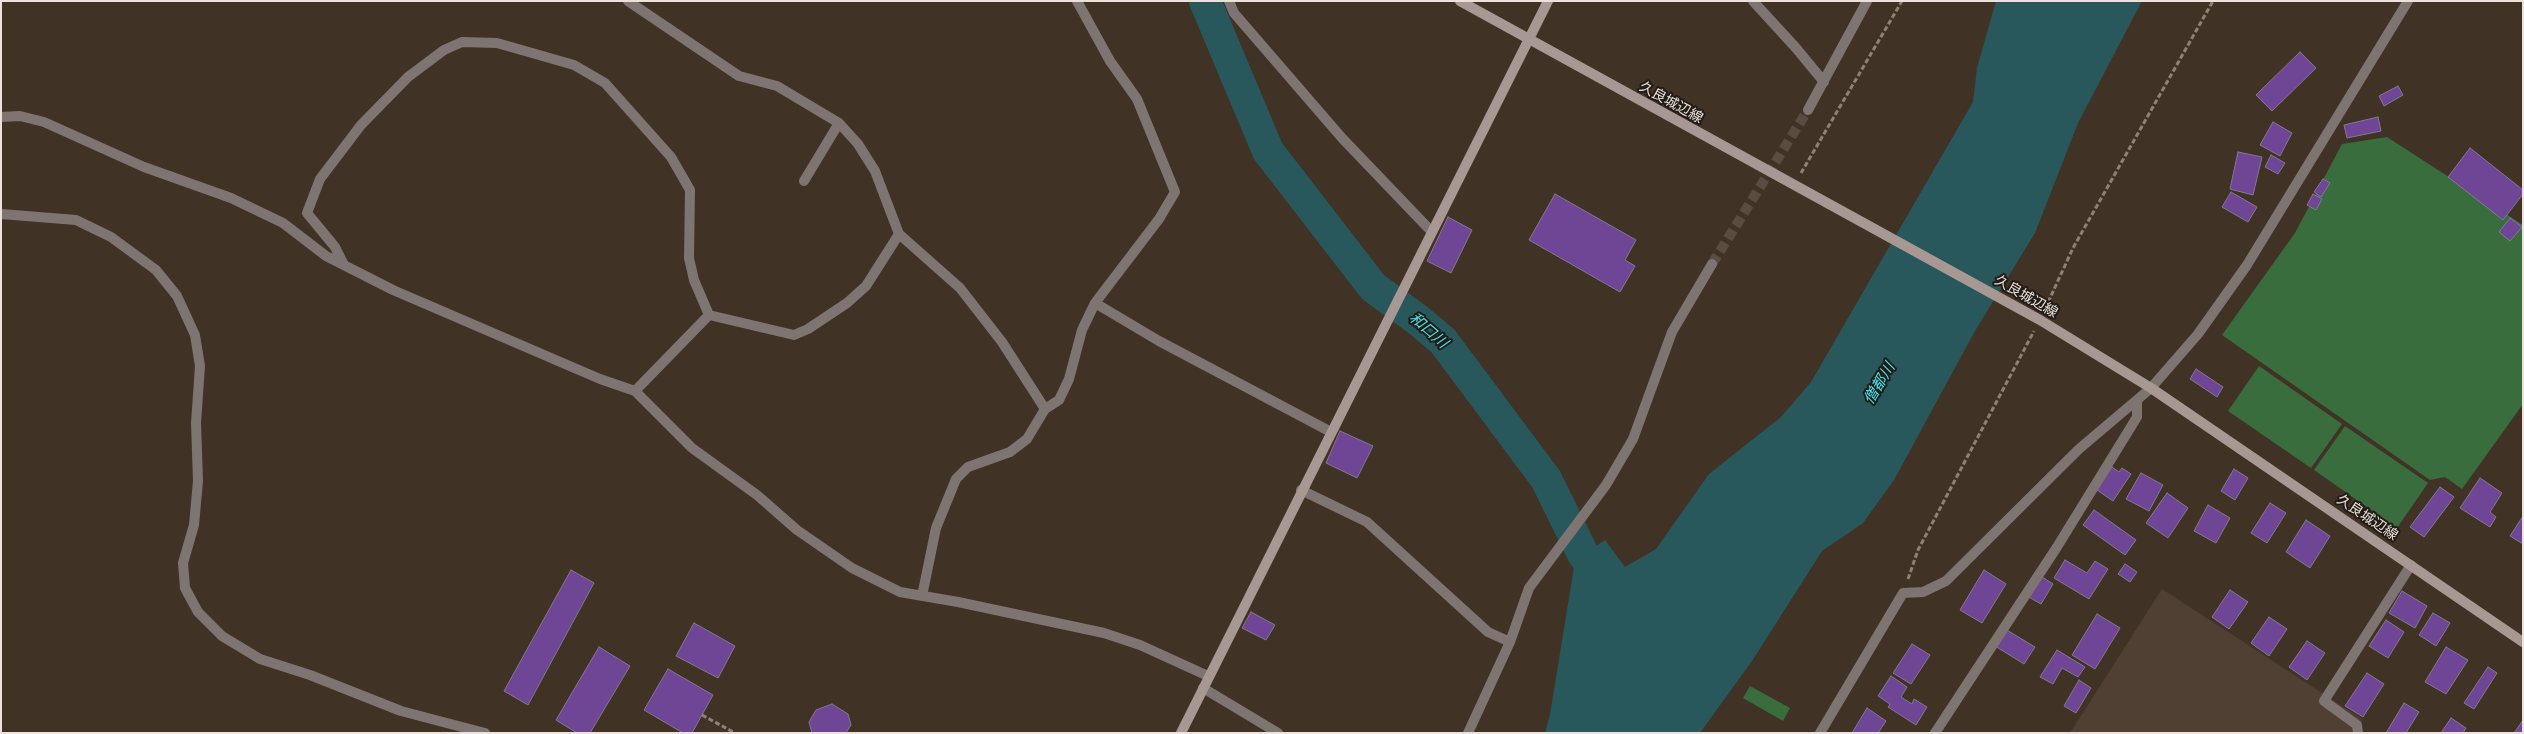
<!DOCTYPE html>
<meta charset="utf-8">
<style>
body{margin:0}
#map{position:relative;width:2524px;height:734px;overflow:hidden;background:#413226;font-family:"Varela Round",sans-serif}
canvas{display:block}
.frame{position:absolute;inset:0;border:2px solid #ece2db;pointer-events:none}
</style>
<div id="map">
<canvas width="2524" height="734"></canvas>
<div class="frame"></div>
</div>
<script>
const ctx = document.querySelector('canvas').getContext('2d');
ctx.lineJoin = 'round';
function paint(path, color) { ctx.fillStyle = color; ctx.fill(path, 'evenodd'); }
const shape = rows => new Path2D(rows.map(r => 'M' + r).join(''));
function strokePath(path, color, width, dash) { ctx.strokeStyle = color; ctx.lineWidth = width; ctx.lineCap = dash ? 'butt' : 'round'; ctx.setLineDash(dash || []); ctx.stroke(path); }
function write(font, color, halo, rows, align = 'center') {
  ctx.font = font + ' "Varela Round","Noto Sans JP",sans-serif'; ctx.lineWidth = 4; ctx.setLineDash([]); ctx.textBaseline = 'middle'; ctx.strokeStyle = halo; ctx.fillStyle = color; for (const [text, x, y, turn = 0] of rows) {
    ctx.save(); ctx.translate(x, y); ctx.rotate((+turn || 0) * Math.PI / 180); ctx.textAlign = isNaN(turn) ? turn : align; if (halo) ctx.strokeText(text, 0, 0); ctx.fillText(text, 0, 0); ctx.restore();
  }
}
paint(shape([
 [2162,589,2362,719,2361,733,2070,733]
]), '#504034');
paint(shape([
 [2387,137,2523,225,2523,404,2462,489,2445,477,2430,480,2222,335,2295,233,2342,144],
 [2259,366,2342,424,2311,468,2228,411],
 [2345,426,2428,483,2397,528,2314,470],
 [1750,686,1790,708,1783,721,1743,698]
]), '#396d3d');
paint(shape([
 [1996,1,2142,1,2078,123,2035,233,1975,331,1894,480,1863,523,1822,551,1752,661,1700,733,1545,733,1550,714,1575,561,1605,540,1625,567,1656,549,1709,474,1781,417,1811,382,1973,102,1977,68]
]), '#28585c');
strokePath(shape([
 [1205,1,1268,151,1373,287,1418,320,1443,341,1546,479,1583,554,1609,590]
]), '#28585c', 32);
const building = shape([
 [2300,52,2316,68,2272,111,2256,95,2300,52],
 [2398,86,2403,95,2384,106,2379,96,2398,86],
 [2378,117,2381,131,2347,138,2344,125,2378,117],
 [2273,122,2292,133,2280,156,2260,145,2273,122],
 [2470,148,2523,190,2523,194,2503,220,2448,177,2470,148],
 [2238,152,2262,157,2253,195,2230,189,2238,152],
 [2271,155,2285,163,2278,174,2265,167,2271,155],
 [2323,179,2330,183,2321,197,2314,192,2323,179],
 [2231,192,2257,207,2248,222,2222,207,2231,192],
 [1555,194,1636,240,1625,260,1635,266,1620,292,1529,240,1555,194],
 [2313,194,2322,199,2316,210,2307,205,2313,194],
 [1448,217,1472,230,1451,273,1427,261,1448,217],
 [2510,218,2522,227,2510,241,2499,232,2510,218],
 [2196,369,2223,387,2217,397,2190,379,2196,369],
 [1340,431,1373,446,1357,478,1326,463,1340,431],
 [2112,467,2119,472,2122,468,2131,474,2113,501,2097,490,2112,467],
 [2234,469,2248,478,2235,500,2221,491,2234,469],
 [2141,473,2163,485,2149,511,2126,499,2141,473],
 [2480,478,2502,493,2490,512,2496,517,2490,527,2460,508,2480,478],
 [2440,487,2454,497,2424,537,2410,527,2440,487],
 [2167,493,2188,508,2168,538,2146,523,2167,493],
 [2270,503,2286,513,2267,543,2251,533,2270,503],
 [2208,505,2230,518,2216,543,2194,531,2208,505],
 [2094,510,2136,540,2125,555,2083,525,2094,510],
 [2523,516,2523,544,2510,536,2523,516],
 [2306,520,2330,536,2310,568,2286,552,2306,520],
 [2065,560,2087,573,2095,561,2108,569,2089,599,2054,578,2065,560],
 [2125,564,2137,572,2130,582,2118,574,2125,564],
 [571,570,594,583,528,705,504,691,571,570],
 [1984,570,2006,584,1982,623,1960,610,1984,570],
 [2039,575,2053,584,2041,604,2027,596,2039,575],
 [2230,590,2248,602,2229,629,2212,617,2230,590],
 [2402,591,2427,606,2415,628,2389,613,2402,591],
 [1251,612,1275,625,1266,640,1242,628,1251,612],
 [2433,613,2450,623,2436,646,2419,635,2433,613],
 [2097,614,2120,628,2095,669,2072,655,2097,614],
 [2269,617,2287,629,2269,656,2251,643,2269,617],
 [2386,620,2404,632,2388,658,2369,646,2386,620],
 [694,623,735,646,718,678,676,656,694,623],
 [2005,629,2035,647,2024,664,1995,646,2005,629],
 [2307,641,2325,653,2307,680,2289,667,2307,641],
 [1912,644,1930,655,1911,684,1893,673,1912,644],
 [599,647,630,666,590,733,577,733,556,720,599,647],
 [2446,647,2468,660,2446,694,2425,682,2446,647],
 [2057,650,2085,667,2078,677,2062,668,2053,684,2040,677,2057,650],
 [2488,667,2497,673,2474,709,2464,703,2488,667],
 [668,669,713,695,692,733,683,733,644,710,668,669],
 [2367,673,2384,684,2363,717,2345,706,2367,673],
 [1891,676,1907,687,1901,697,1912,704,1914,699,1927,707,1916,725,1888,707,1890,704,1878,696,1891,676],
 [2079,680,2091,688,2076,713,2064,706,2079,680],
 [2404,703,2419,712,2406,733,2386,733,2404,703],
 [832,704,848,714,851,725,846,733,812,733,809,722,816,710,832,704],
 [1867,708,1886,721,1878,733,1852,733,1867,708],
 [2451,718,2466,728,2463,733,2441,733,2451,718],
 [2523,720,2523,733,2514,733,2523,720]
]);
paint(building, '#6f4696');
strokePath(building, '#827a8d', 1);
strokePath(shape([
 [1712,264,1808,110]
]), '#5b4c41', 10, [10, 5]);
strokePath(shape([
 [1801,173,1902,1],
 [2045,309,2073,248,2213,1],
 [1908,579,1918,550,2034,331],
 [702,715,735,733]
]), '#8e8178', 3, [5, 2.5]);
strokePath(shape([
 [628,1,739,76,777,86,839,123,804,181],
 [1229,1,1234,13,1342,138,1432,232],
 [1753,1,1796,48,1824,82],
 [1808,110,1867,1],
 [1,117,20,116,44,122,144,167,231,198,283,223,326,256,393,290,600,379,635,391,692,448,757,495,797,530,852,568,900,592,958,602,1104,633,1140,645,1208,676],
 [839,123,858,144,875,171,899,234,960,288,1002,342,1045,409],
 [1,214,76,220,111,237,156,270,177,296,195,335,200,366,196,423,198,481,194,525,183,563,185,588,198,612,222,636,260,659,310,675,401,711,485,733],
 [344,265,335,247,307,213,320,179,361,125,408,77,444,50,462,42,497,43,574,65,605,83,671,157,690,190,689,258,694,280,709,315],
 [1095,303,1159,341,1331,432],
 [709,315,794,335,808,329,847,303,866,286,899,234],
 [635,391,709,315],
 [1301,490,1367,522,1488,632,1510,642],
 [922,596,936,528,956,479,968,467,1010,452,1027,439,1045,409,1059,400,1069,379,1082,330,1095,303,1159,219,1175,192,1137,99,1110,61,1077,1],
 [1203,688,1278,733],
 [1468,733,1510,642,1529,588,1606,485,1633,439,1672,332,1712,264],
 [1820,733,1903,593,1923,592,1946,581,2079,449,2151,388,2198,334,2247,265,2408,1],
 [1935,733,2057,547,2137,417,2137,400],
 [2358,733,2357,725,2324,701,2411,565]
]), '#7e7572', 10);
strokePath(shape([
 [1460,1,2040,320,2151,388,2523,642],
 [1181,733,1548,1]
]), '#a89893', 10);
write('14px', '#ece2db', '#221b16', [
 ["久良城辺線",1671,103,29],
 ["久良城辺線",2026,297,30],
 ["久良城辺線",2367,518,34]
]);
write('italic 15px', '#47e5ef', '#221b16', [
 ["和口川",1428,331,41],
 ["僧都川",1880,384,-59]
]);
</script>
